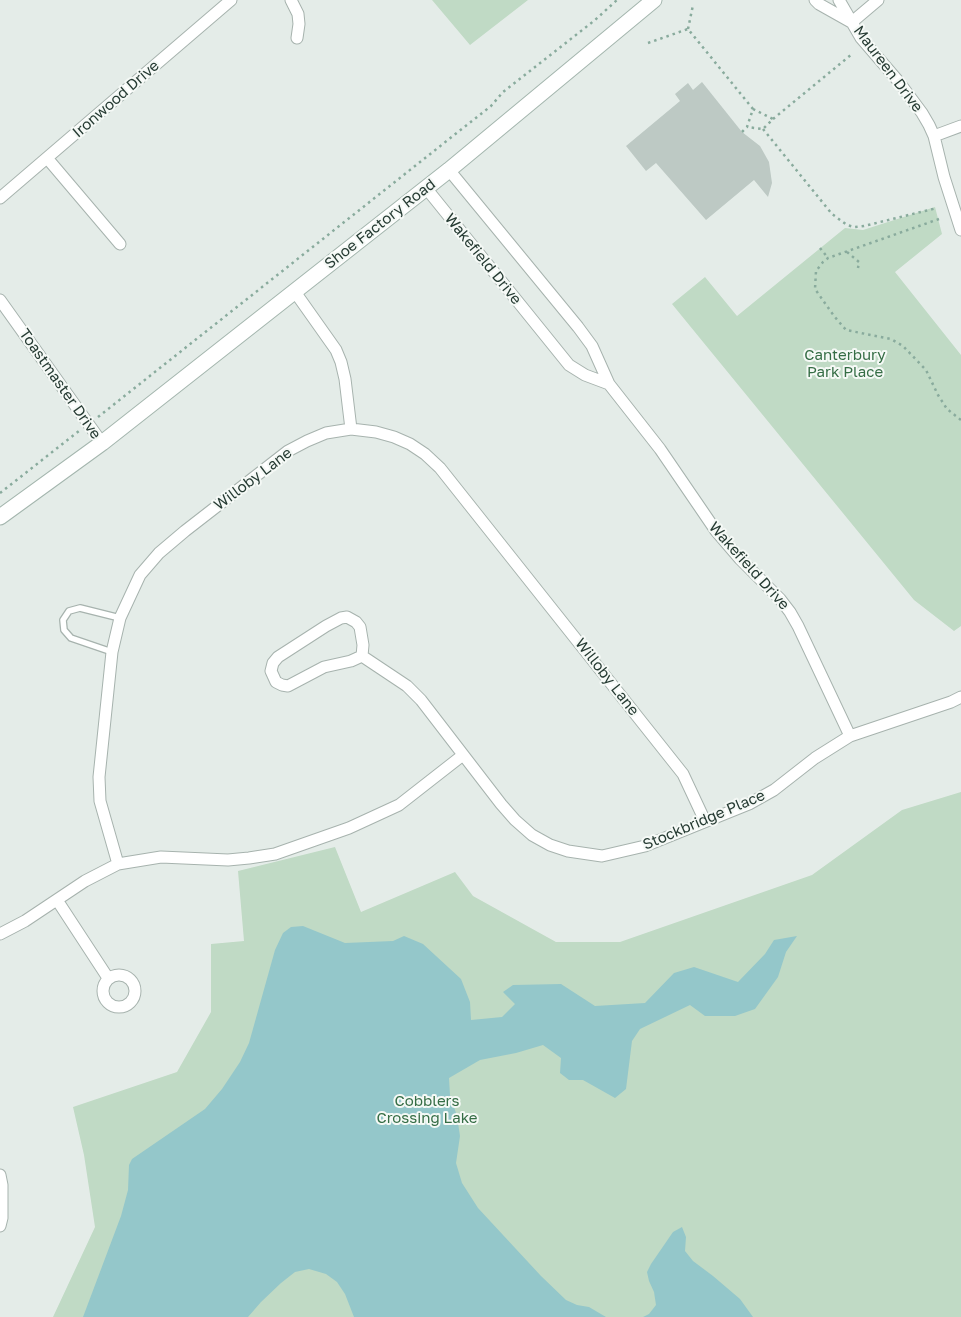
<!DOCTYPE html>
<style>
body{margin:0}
canvas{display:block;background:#e4ece8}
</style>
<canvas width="961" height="1317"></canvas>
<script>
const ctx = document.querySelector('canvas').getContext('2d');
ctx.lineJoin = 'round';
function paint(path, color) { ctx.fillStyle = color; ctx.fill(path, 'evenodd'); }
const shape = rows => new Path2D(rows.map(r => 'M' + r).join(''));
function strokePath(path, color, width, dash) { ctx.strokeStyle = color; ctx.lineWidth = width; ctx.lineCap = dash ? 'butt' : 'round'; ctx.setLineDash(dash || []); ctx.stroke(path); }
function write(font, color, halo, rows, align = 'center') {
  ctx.font = font + ' "Golos Text",sans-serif'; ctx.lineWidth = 4; ctx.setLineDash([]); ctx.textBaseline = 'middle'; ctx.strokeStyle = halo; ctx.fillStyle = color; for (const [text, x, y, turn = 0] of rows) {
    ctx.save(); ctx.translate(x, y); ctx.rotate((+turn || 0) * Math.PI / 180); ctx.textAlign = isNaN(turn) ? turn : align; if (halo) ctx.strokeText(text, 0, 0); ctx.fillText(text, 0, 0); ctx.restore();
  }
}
paint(shape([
 [432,0,528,0,470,45],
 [935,207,942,234,895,272,961,355,961,626,954,631,914,600,672,304,705,277,737,316,845,228,863,230],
 [961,792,961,1317,53,1317,95,1227,84,1155,73,1107,177,1072,211,1012,211,944,244,941,238,871,335,847,361,912,455,872,473,896,556,942,620,942,812,875,902,810]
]), '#c0dac5');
paint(shape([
 [303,926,345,943,393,941,404,936,423,944,461,979,470,1002,471,1020,502,1017,515,1004,503,992,513,985,561,984,595,1006,645,1003,674,973,694,967,738,982,765,954,774,940,797,936,786,952,778,977,755,1009,735,1016,705,1016,690,1005,640,1029,632,1041,626,1089,615,1098,583,1080,569,1080,560,1073,561,1058,543,1045,516,1053,480,1060,449,1078,450,1095,457,1116,460,1136,456,1163,462,1183,478,1208,541,1276,566,1300,577,1305,589,1307,606,1317,354,1317,345,1294,337,1282,326,1274,309,1269,295,1272,281,1283,261,1302,248,1317,83,1317,121,1216,128,1190,129,1165,132,1159,205,1109,222,1089,240,1062,249,1043,275,950,283,933,291,927],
 [682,1227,686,1237,685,1251,693,1261,713,1276,740,1299,753,1317,643,1317,649,1314,656,1305,654,1292,649,1281,647,1272,651,1264,673,1232]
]), '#94c7ca');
paint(shape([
 [702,82,742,132,760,146,769,162,772,183,768,197,754,180,706,220,656,163,646,171,626,146,680,101,675,94,688,83,693,90]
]), '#bdc9c4');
const lane = shape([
 [112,652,71,638,64,630,63,620,69,611,80,608,120,618]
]);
const street = shape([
 [291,0,298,14,299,24,297,38],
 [815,0,819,4,851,22],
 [839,0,861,38,899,82,922,113,929,125,934,136,944,177,961,230],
 [852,22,878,0],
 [934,136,961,126],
 [47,158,120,244],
 [449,170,578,327,592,346,609,384,660,449,716,531,740,559,780,599,790,612,798,626,850,736],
 [426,188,569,365,585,375,609,384],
 [0,198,231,0],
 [295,292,336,350,341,362,345,379,351,429],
 [0,300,102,443],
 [362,656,363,645,360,627,356,622,347,617,341,618,326,626,278,657,273,663,271,671,276,682,282,685,288,686,324,667,351,661,362,656,407,686,421,700,501,804,515,820,532,835,550,845,568,851,602,856,645,846,749,804,774,790,815,758,850,736,951,702,961,697],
 [118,864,100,801,99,777,112,652,120,618,140,575,159,553,185,531,288,451,307,441,326,433,351,429,376,432,394,437,410,444,425,454,440,468,683,774,705,821],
 [57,900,108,978],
 [0,934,25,921,85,881,118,864,161,857,228,860,249,858,275,854,349,828,399,805,463,755],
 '103 991a16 16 0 1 1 32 0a16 16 0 1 1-32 0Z',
 [0,1175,2,1185,2,1218,0,1226]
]);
const secondary = shape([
 [0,517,102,443,449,170,654,0]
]);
strokePath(lane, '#a7b3ae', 8);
strokePath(street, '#a7b3ae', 13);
strokePath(secondary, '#a4b6ae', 17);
strokePath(shape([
 [688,29,693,5],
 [648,43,688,29,753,109],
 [773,119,852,54],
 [763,129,832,214,847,225,854,227,864,226,937,208],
 [742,132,747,127,753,109,773,119,763,129,747,127],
 [939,219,828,258,823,262,816,271,815,289,834,316,846,330,891,339,903,346,926,370,938,395,947,409,961,420],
 [820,248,828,258],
 [847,252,859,262,858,268],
 [98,417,463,128,491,106,503,92,595,20,617,0],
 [0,493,79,431]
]), '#89ab9d', 2.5, [2.5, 4]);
strokePath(lane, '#fff', 5.5);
strokePath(street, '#fff', 11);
strokePath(secondary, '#fff', 15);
write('15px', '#263b33', '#f5f9f6', [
 ["Maureen Drive",888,69,53],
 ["Ironwood Drive",116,99,-41],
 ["Shoe Factory Road",380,224,-38],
 ["Wakefield Drive",483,259,51],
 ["Toastmaster Drive",60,384,55],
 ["Willoby Lane",253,479,-37],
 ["Wakefield Drive",749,566,48],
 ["Willoby Lane",607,677,52],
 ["Stockbridge Place",704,820,-23]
]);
write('15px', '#356d45', '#f5f9f6', [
 ["Canterbury",845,355],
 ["Park Place",845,372],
 ["Cobblers",427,1101],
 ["Crossing Lake",427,1118]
]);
</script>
